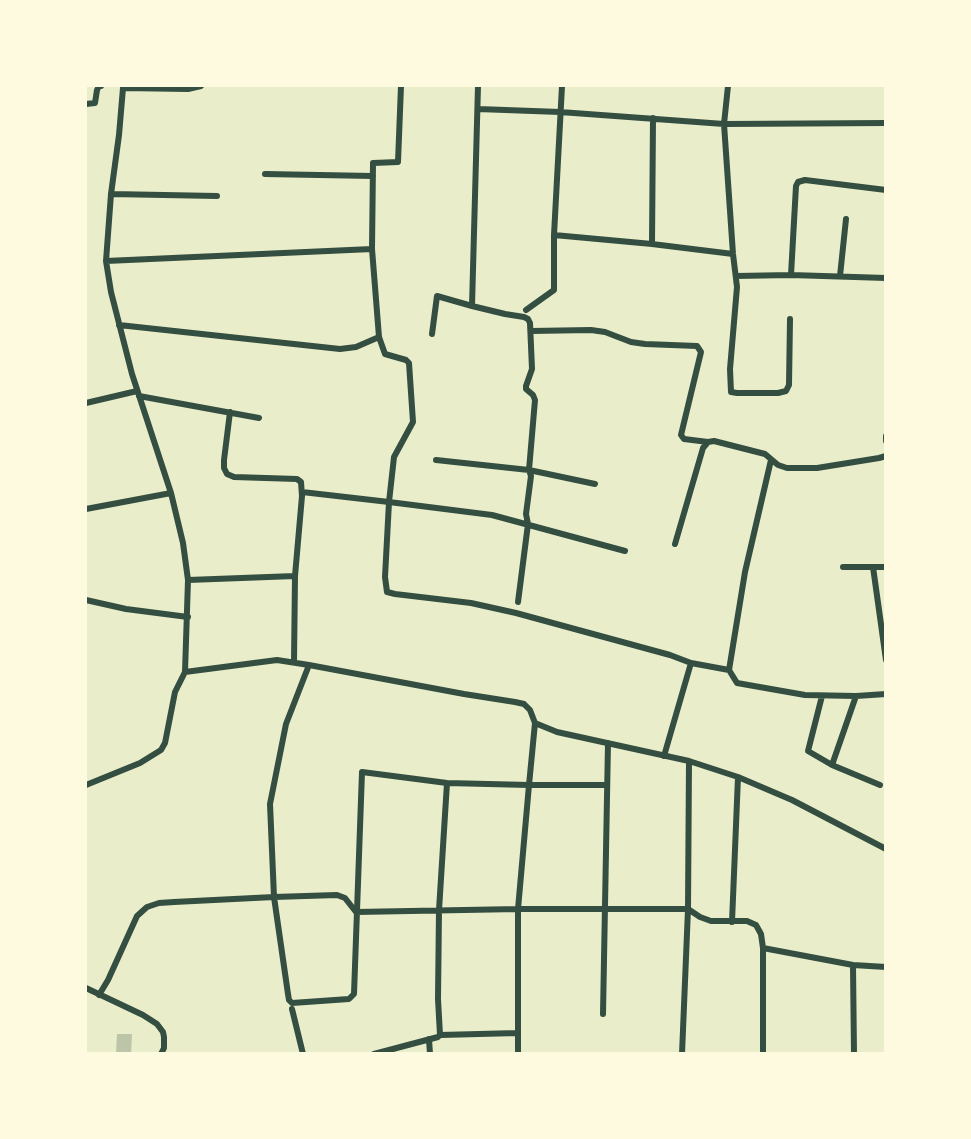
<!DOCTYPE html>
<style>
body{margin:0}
#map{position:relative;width:971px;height:1139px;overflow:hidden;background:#e9edc9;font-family:"IBM Plex Sans",sans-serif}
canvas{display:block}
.frame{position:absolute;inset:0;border:87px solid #fefae0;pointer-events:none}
</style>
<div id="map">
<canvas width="971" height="1139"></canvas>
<div class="frame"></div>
</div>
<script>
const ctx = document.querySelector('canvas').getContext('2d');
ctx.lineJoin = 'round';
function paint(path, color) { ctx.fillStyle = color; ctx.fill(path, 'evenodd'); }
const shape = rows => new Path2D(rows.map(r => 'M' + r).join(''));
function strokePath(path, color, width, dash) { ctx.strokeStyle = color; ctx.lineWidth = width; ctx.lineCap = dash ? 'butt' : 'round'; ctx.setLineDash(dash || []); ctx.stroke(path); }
paint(shape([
 [117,1034,132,1034,131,1054,116,1054]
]), '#bcc5a7');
strokePath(shape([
 [401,86,398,162,373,163,372,249,379,337,385,354,406,360,409,363,413,422,394,457,389,502,385,577,387,592,395,594,471,603,516,613,670,655,691,663],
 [728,86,724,124,733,254,737,287,730,369,731,392,737,393,778,393,786,391,789,385,790,319],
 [86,104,95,103,97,90,99,86,101,86],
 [478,109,560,112,724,124,886,123],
 [265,174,373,176],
 [111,194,217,196],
 [554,235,652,244,733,254],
 [652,244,653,118],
 [106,261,372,249],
 [791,275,796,186,798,182,805,180,886,190],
 [736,276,791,275,886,278],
 [840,276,846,219],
 [472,306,478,86],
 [526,310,554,290,554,235,562,86],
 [119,325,340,349,356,347,379,337],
 [531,331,591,330,605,332,631,342,645,344,697,346,701,352,681,435,684,439,708,442],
 [432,334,437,296,472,306,505,314,524,317,528,319,530,323,532,369,526,386,526,389,533,395,535,400,529,470,531,476,526,514,528,524,518,602],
 [139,396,259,418],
 [86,403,137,391],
 [230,412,224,460,224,468,227,474,234,477,297,479,301,482,302,496,295,576,294,662],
 [886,436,886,441],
 [436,460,529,470,595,484],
 [302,492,389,502,492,515,625,551],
 [86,509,171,493],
 [675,544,703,448,708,442,714,441,765,454,778,465,787,468,817,468,879,458,886,456],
 [843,567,886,567],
 [873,567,886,660],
 [188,580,295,576],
 [86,600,126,609,188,617],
 [309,665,286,724,270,804,274,897,288,994,289,1000,292,1003,349,999,354,994,362,772,447,783,529,785,535,723],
 [729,670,737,683,805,695,856,696,886,694],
 [185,672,188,580,183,543,171,493,132,374,111,292,106,261,111,194,119,135,123,88,188,89,201,86],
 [822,696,808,751,832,765,880,785],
 [664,756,691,663,729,670,745,572,771,460],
 [832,765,856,696],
 [86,785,140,763,161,750,165,743,175,692,185,672,277,660,309,665,464,694,515,702,524,704,530,710,535,723,557,732,689,761,738,777,792,800,886,849],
 [732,922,738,777],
 [853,965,854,1054],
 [86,988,143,1015,157,1024,163,1032,164,1037,164,1048,161,1054],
 [99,995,108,980,137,916,147,907,159,903,174,902,274,897,337,895,345,898,356,912,518,909,688,909,700,917,711,921,747,921,756,925,761,934,763,948,853,965,886,967],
 [292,1009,303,1054],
 [603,1014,608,743],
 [440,1035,518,1033],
 [429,1039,430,1054],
 [374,1054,438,1037,440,1035,438,999,439,910,447,783],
 [518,1054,518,909,529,785,607,785],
 [682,1054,688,909,689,761],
 [763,1054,763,948]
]), '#344e41', 6);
</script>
